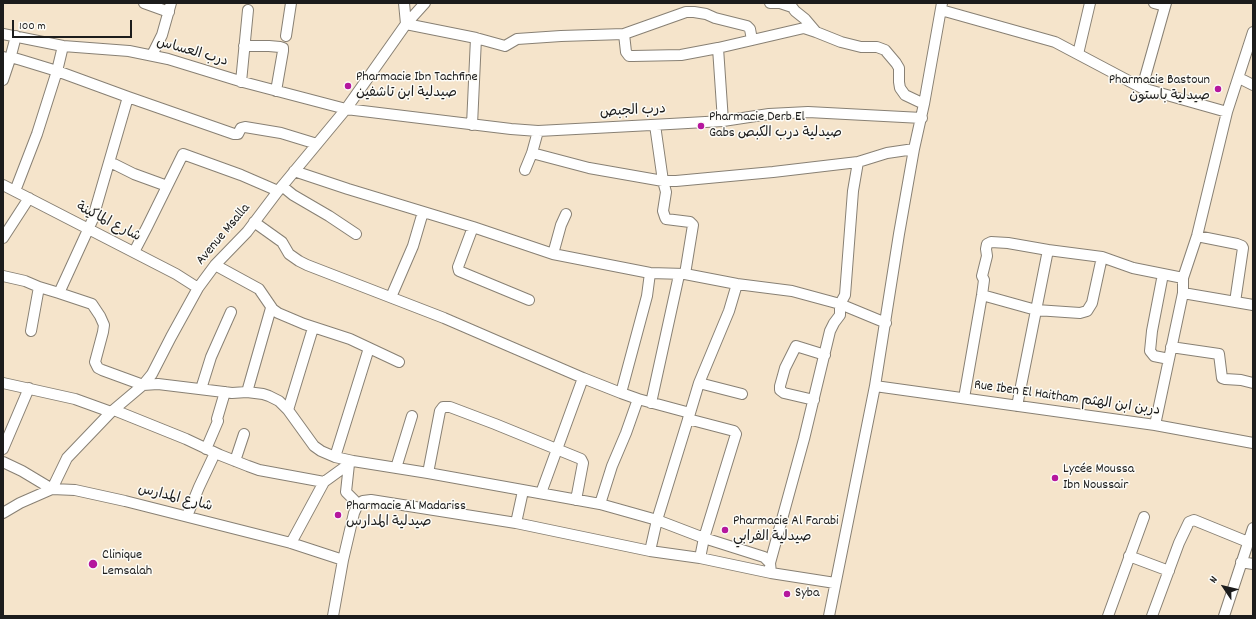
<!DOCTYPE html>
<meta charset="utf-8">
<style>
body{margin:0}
#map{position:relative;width:1256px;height:619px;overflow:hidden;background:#f5e4cb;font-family:Dekko,sans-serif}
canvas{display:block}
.frame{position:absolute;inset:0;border:4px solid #1c1c1c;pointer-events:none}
.north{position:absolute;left:1204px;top:567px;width:40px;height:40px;-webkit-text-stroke:3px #fdfcf7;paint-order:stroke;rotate:305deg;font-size:11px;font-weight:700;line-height:16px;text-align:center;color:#1c1c1c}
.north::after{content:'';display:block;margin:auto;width:14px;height:18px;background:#1c1c1c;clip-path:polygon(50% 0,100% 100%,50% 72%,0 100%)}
.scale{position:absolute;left:12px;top:20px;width:120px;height:18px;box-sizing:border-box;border:2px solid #1c1c1c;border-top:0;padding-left:5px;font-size:12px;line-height:14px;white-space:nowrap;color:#1c1c1c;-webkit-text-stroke:3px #fdfcf7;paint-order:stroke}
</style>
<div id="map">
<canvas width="1256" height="619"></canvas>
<div class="frame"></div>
<div class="north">N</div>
<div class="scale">100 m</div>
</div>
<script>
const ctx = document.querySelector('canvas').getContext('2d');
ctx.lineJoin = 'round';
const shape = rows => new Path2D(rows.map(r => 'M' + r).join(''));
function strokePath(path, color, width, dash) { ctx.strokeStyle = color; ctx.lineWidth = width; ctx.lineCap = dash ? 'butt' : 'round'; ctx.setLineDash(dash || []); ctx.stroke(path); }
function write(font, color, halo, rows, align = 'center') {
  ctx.font = font + ' Dekko,"Playpen Sans Arabic",sans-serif'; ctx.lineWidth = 3; ctx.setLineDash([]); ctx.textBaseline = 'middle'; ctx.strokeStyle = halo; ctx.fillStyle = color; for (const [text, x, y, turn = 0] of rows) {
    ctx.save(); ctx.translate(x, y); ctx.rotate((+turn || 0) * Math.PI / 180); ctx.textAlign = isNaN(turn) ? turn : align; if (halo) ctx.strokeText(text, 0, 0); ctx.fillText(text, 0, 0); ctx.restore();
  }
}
const minor = shape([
 [144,3,169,12],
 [404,3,406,24,476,38,505,46,517,39,561,36,624,34,686,12,694,12,706,14,715,18,747,26,750,29,752,40],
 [770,3,780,3,792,7,795,11,805,19,816,32,841,42,861,47,877,47,885,50,896,63,899,68,899,82,900,88,905,95,924,104],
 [1154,3,1165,6],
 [941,10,1055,42,1142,88,1227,112],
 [3,34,63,46,129,51,168,59,243,82,346,109,511,129,538,131,670,124,723,121,769,114,808,112,922,118],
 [624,34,626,52,629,56,633,56,681,55,718,48,804,28,816,32],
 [286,36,291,3],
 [244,46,269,46,280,47,283,48,283,51,276,91],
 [718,48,723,121],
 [1078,54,1090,3],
 [152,55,162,35,171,3],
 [3,57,6,58,14,58,21,60,57,71,128,97,234,134,238,134,241,128,245,127,281,133,317,144],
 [1239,78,1253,85],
 [3,80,10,59,16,36],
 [241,82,248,10],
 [1142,88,1166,3],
 [472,125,476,38],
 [655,125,663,181,666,192,663,211,665,217,666,219,690,222,693,225,685,274],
 [532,153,589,168,663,181,676,181,773,172,858,162,887,153,914,149],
 [110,162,134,174,167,186],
 [525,170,532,153,538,131],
 [294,171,348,189,473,227,553,254,650,273,685,274,737,284,792,291,840,304,886,323],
 [3,185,176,274,198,288],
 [282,186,293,195,329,216,356,234],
 [15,191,37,134,57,71,63,46],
 [254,222,282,242,289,254,299,261,307,265,444,318,583,378,621,393,638,399,690,413],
 [473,227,458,267,459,271,529,300],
 [1197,236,1237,244,1242,246,1243,248,1235,302],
 [3,238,29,198],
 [134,252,147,227,183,154,241,175,278,191],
 [553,254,561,225,566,214],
 [215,265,259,289,272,308,271,308,278,313,304,324,350,339,399,362],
 [1163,274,1152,331,1150,351,1154,356,1169,359],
 [3,276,25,281,39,287,59,293,92,304,100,316,104,325,103,332,95,362,98,368,102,370,143,385,158,384,232,393,247,392,263,394,269,396,279,401,288,410,314,446,321,451,335,457,353,461],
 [59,293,92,221,128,97],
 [1183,293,1253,305],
 [982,295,1036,310,1080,313,1087,311,1092,303,1102,257],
 [391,297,413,246,423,212],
 [31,331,39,287],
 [1171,347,1219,354,1222,378,1225,379,1241,380,1253,383],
 [3,383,75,399,111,412],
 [699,383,742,394],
 [875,386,1155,425,1253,443],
 [201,389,211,357,231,312],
 [247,392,271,308],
 [621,393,647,296,650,273],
 [964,398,982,295,984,280,982,276,987,256,986,249,987,244,991,242,1008,243,1048,250,1102,257,1133,268,1183,278],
 [814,400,784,393,780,390,780,386,785,368,796,346,825,355],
 [651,403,679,275],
 [1017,406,1048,250],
 [114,410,186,439,220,455,248,466,259,470,324,482],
 [288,410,313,328],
 [688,419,734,431,736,434,704,538,700,558],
 [1155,425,1183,293,1183,278,1197,236,1227,112,1253,32],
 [3,449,29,388],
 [206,449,218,421,217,419,225,392],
 [335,457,369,348],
 [235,461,244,434],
 [3,462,22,471,52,489,75,490,125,501,291,543,343,560],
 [349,464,346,492,358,504],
 [396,468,412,416],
 [428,473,440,411,443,407,450,407,495,424,581,459,583,463,576,500],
 [52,489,67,458,111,412,143,385,152,374,171,337,198,288,215,265,247,232,278,191,346,109,406,24,425,3],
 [541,493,583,378],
 [600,504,612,466,626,433,638,399],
 [3,513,20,503,52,489],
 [187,516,199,487,215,453],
 [516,523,523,491],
 [291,543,324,482,353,461,428,473,600,504,657,520,704,538,764,557,770,563,771,573],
 [650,551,657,520,690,413,699,383,729,311,737,284],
 [1129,556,1169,571],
 [1241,562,1253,564],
 [770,563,804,439,830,331,834,323,840,315,840,304,845,295,853,191,858,162],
 [333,616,343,560,354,513,358,504,363,501,371,500,516,523,650,551,700,558,771,573,835,583],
 [829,616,875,386,899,234,914,149,924,104,942,3],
 [1108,616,1144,517],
 [1152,616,1179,543,1189,522,1194,520,1248,542],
 [1224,616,1253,528]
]);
strokePath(minor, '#888074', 12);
strokePath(minor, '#fff', 10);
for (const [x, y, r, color] of [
 [348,86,4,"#b5179e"],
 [1218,89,4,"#b5179e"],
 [701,126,4,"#b5179e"],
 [1055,478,4,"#b5179e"],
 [338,515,4,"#b5179e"],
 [725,530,4,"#b5179e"],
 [93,564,5,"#b5179e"],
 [787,594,4,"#b5179e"]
]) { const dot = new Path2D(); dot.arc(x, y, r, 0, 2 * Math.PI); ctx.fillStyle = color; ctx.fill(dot); strokePath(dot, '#fdfcf7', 1.5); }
write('14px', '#1c1c1c', '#fdfcf7', [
 ["درب العساس",192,53,16],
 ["درب الجبص",633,112,-3],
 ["شارع الماكينة",108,223,27],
 ["Avenue Msalla",224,235,-50],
 ["Rue Iben El Haitham دربن ابن الهثم",1067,399,8],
 ["شارع المدارس",175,499,14]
]);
write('14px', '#1c1c1c', '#fdfcf7', [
 ["Pharmacie Ibn Tachfine",356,78],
 ["صيدلية ابن تاشفين",356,94],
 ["Pharmacie Bastoun",1210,81,"right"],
 ["صيدلية باستون",1210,97,"right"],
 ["Pharmacie Derb El",709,118],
 ["Gabs صيدلية درب الكبص",709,134],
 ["Lycée Moussa",1063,470],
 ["Ibn Noussair",1063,486],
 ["Pharmacie Al Madariss",346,507],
 ["صيدلية المدارس",346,523],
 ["Pharmacie Al Farabi",733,522],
 ["صيدلية الفرابي",733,538],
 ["Clinique",102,556],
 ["Lemsalah",102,572],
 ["Syba",795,594]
], 'left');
</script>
